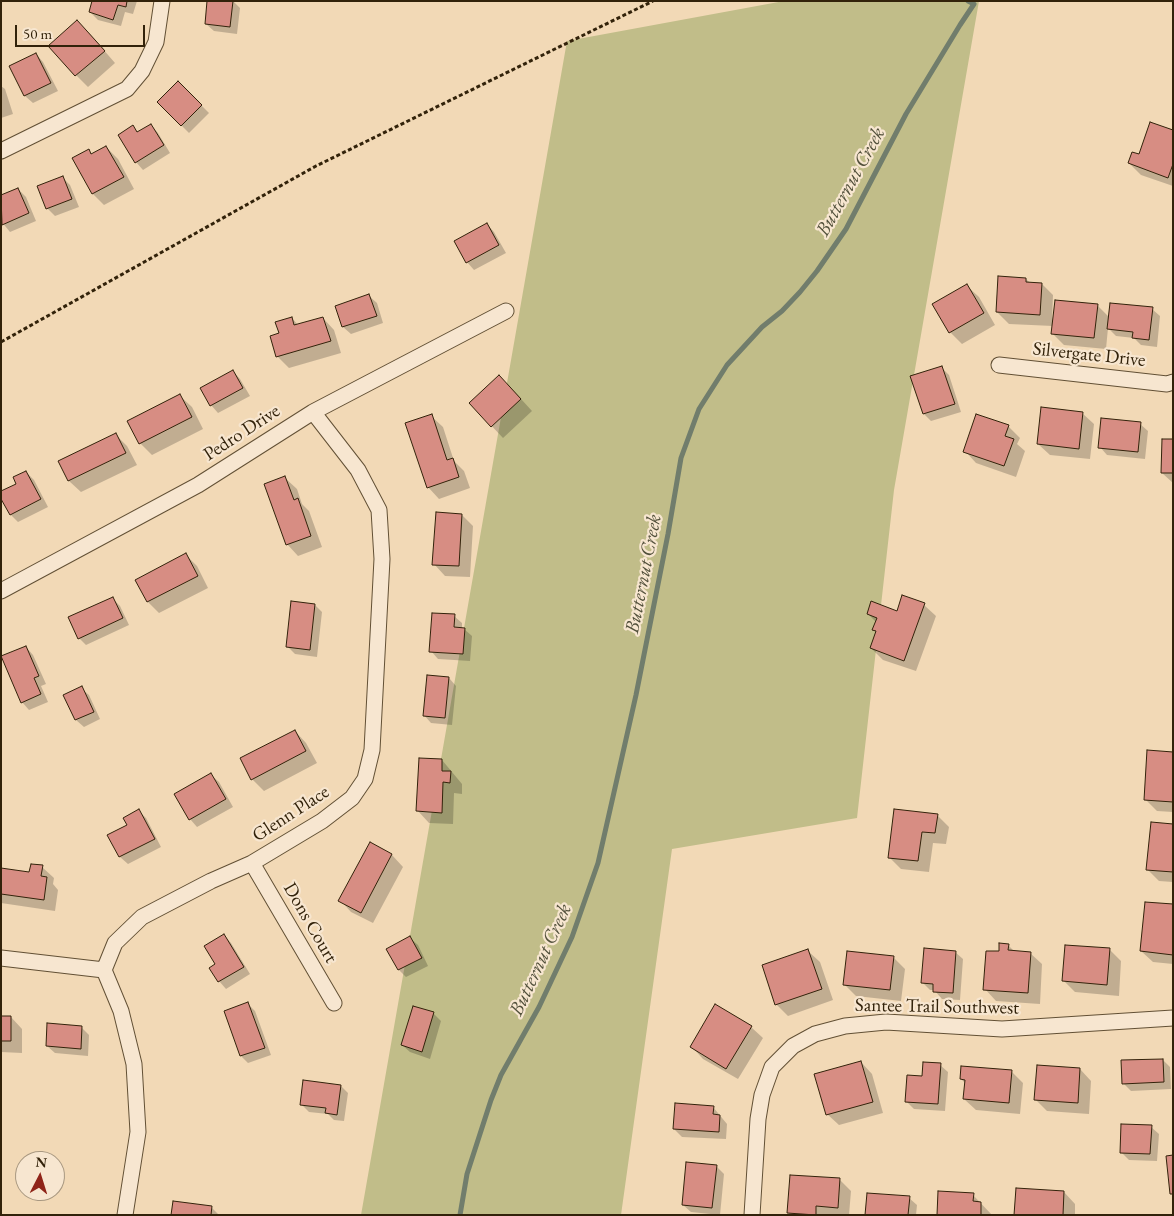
<!DOCTYPE html>
<style>
body{margin:0}
#map{position:relative;width:1174px;height:1216px;overflow:hidden;background:#f2d9b6;font-family:"EB Garamond",serif}
canvas{display:block}
.frame{position:absolute;inset:0;border:2px solid #32220a;pointer-events:none}
.north{position:absolute;left:15px;top:1151px;width:50px;height:50px;box-sizing:border-box;background:#f7e6d0;border:1px solid #a89881;border-radius:50%;rotate:5deg;font-size:14px;font-weight:700;line-height:20px;text-align:center;color:#32220a}
.north::after{content:'';display:block;margin:auto;width:18px;height:22px;background:#8f2418;clip-path:polygon(50% 0,100% 100%,50% 72%,0 100%)}
.scale{position:absolute;left:15px;top:25px;width:130px;height:22px;box-sizing:border-box;border:2px solid #32220a;border-top:0;padding-left:6px;font-size:15px;line-height:18px;white-space:nowrap;color:#32220a;-webkit-text-stroke:4px #f7e6d0;paint-order:stroke}
</style>
<div id="map">
<canvas width="1174" height="1216"></canvas>
<div class="frame"></div>
<div class="north">N</div>
<div class="scale">50 m</div>
</div>
<script>
const ctx = document.querySelector('canvas').getContext('2d');
ctx.lineJoin = 'round';
function paint(path, color) { ctx.fillStyle = color; ctx.fill(path, 'evenodd'); }
const shape = rows => new Path2D(rows.map(r => 'M' + r).join(''));
function strokePath(path, color, width, dash) { ctx.strokeStyle = color; ctx.lineWidth = width; ctx.lineCap = dash ? 'butt' : 'round'; ctx.setLineDash(dash || []); ctx.stroke(path); }
function write(font, color, halo, rows, align = 'center') {
  ctx.font = font + ' "EB Garamond",serif'; ctx.lineWidth = 4.5; ctx.setLineDash([]); ctx.textBaseline = 'middle'; ctx.strokeStyle = halo; ctx.fillStyle = color; for (const [text, x, y, turn = 0] of rows) {
    ctx.save(); ctx.translate(x, y); ctx.rotate((+turn || 0) * Math.PI / 180); ctx.textAlign = isNaN(turn) ? turn : align; if (halo) ctx.strokeText(text, 0, 0); ctx.fillText(text, 0, 0); ctx.restore();
  }
}
paint(shape([
 [784,1,979,1,894,490,857,818,672,849,621,1215,361,1215,567,41]
]), '#c1bd89');
paint(shape([
 [93,1,137,1,133,14,125,12,121,26,98,20,90,12],
 [209,1,233,1,240,8,237,34,214,31,206,24],
 [89,33,115,63,88,87,76,75],
 [36,54,43,62,58,91,33,103,25,96,11,67],
 [178,82,209,113,189,133,158,102],
 [1,86,5,89,13,114,1,118],
 [151,125,158,133,170,153,143,170,136,162,133,127,139,133],
 [1173,131,1173,186,1141,175,1129,163],
 [106,147,118,159,134,189,104,205,93,194,88,151,92,155],
 [63,178,70,185,79,207,55,216,47,208],
 [18,189,26,197,36,221,10,232,1,221,1,196],
 [487,224,494,232,506,253,474,270,467,262],
 [1026,279,1030,283,1042,284,1053,295,1052,321,1097,305,1110,318,1152,309,1160,316,1157,347,1141,345,1134,338,1116,336,1108,328,1106,349,1064,345,1053,334,1053,326,1009,324,997,312],
 [967,286,979,297,995,325,962,344,950,332,934,304],
 [369,296,377,303,383,323,351,334,343,327,336,307],
 [292,318,298,325,323,318,334,330,341,353,289,368,278,357,272,336,280,334],
 [942,368,949,375,961,412,931,421,924,414],
 [233,371,240,379,250,396,218,413,211,405],
 [511,388,532,411,503,438,470,403],
 [180,396,192,407,203,429,152,455,140,443],
 [1082,413,1094,424,1090,459,1050,455,1038,444],
 [431,416,443,427,454,461,464,471,470,488,439,499,428,487],
 [1140,424,1148,431,1145,459,1107,455,1100,447],
 [1008,426,1020,438,1017,444,1025,451,1016,477,976,463,965,451],
 [116,435,127,446,137,465,81,492,69,481,60,462],
 [1173,441,1173,483,1162,473],
 [26,472,34,480,48,507,18,522,11,515,18,484],
 [285,478,297,489,302,504,309,511,322,547,298,556,287,544],
 [462,515,473,526,470,577,445,576,434,564],
 [186,555,197,566,208,588,159,613,148,602],
 [112,598,120,606,129,625,86,645,79,638],
 [315,605,322,612,317,657,295,654,287,646],
 [924,605,936,616,916,671,883,660,871,648,877,632,874,629,876,622,868,614,898,612],
 [454,616,462,623,462,629,464,629,472,636,470,661,438,659,431,651],
 [26,647,33,655,46,684,41,686,48,702,29,710,22,702],
 [449,678,456,686,452,725,431,723,424,715],
 [81,688,89,695,100,719,84,727,76,720,65,696],
 [295,731,306,743,317,763,264,791,252,779],
 [1173,753,1173,812,1157,811,1145,799],
 [442,760,462,784,462,794,454,793,453,824,429,823,418,811],
 [211,775,219,782,233,807,197,827,190,819],
 [139,811,146,818,161,847,128,864,120,857,109,836,129,825],
 [937,815,949,827,946,844,933,843,929,872,901,869,890,858],
 [1173,825,1173,882,1159,881,1147,869],
 [370,844,392,855,403,867,373,923,351,912,340,900],
 [42,867,54,878,53,884,58,890,55,911,1,903,1,869,30,874],
 [1173,906,1173,964,1153,962,1141,951],
 [224,935,231,943,250,974,226,989,219,981,216,964],
 [410,938,418,945,428,966,406,977,399,970,388,949],
 [1008,945,1015,952,1030,953,1042,964,1040,1004,996,1001,985,989,1000,953],
 [1109,949,1121,961,1119,996,1075,992,1064,981],
 [808,951,820,962,833,1000,788,1016,776,1004],
 [955,952,963,959,960,1000,942,999,934,990,930,990,922,982],
 [893,957,905,969,901,1001,856,996,844,984],
 [248,1004,255,1011,271,1055,248,1063,241,1056],
 [414,1007,434,1014,441,1021,430,1059,410,1052,402,1045],
 [1,1017,11,1017,22,1029,22,1053,1,1052],
 [81,1027,89,1035,88,1056,55,1053,47,1046],
 [751,1027,763,1038,738,1079,703,1059,692,1047],
 [1163,1060,1170,1067,1171,1089,1131,1091,1123,1083],
 [861,1062,872,1074,883,1113,839,1125,827,1114],
 [940,1065,948,1072,945,1111,914,1109,907,1102,923,1077],
 [1080,1069,1091,1081,1089,1114,1047,1111,1036,1100],
 [1011,1071,1023,1083,1020,1114,976,1110,964,1099,966,1084,961,1079],
 [341,1086,348,1093,344,1121,334,1120,328,1114,309,1112,301,1104],
 [713,1107,727,1124,726,1139,682,1137,674,1129],
 [1151,1127,1159,1134,1157,1161,1129,1160,1121,1152],
 [716,1166,724,1174,720,1215,691,1212,683,1205],
 [839,1179,851,1191,849,1215,790,1215,788,1213],
 [1064,1192,1075,1204,1075,1215,1015,1215],
 [973,1195,992,1215,938,1215],
 [909,1198,917,1205,916,1215,866,1215],
 [211,1207,219,1215,173,1215]
]), '#0003');
strokePath(shape([
 [460,1215,467,1174,491,1100,501,1075,539,1007,572,937,598,863,636,695,668,534,681,458,699,409,727,365,762,327,782,311,800,292,817,271,846,229,906,114,960,25,974,4,968,1]
]), '#717d6c', 5);
const building = shape([
 [92,1,127,1,126,7,118,5,113,20,89,12,92,1],
 [207,1,233,1,230,27,205,24,207,1],
 [77,20,105,51,75,76,48,46,77,20],
 [36,53,51,83,24,96,9,66,36,53],
 [178,81,202,105,181,126,157,102,178,81],
 [1150,122,1173,130,1173,164,1168,178,1128,163,1132,152,1139,154,1150,122],
 [151,124,164,145,135,163,118,135,133,125,137,132,151,124],
 [106,146,124,177,92,194,72,158,89,149,91,154,106,146],
 [63,176,72,199,46,209,37,186,63,176],
 [18,188,29,213,2,225,1,195,18,188],
 [487,223,499,245,466,263,454,241,487,223],
 [998,276,1026,278,1026,282,1042,283,1040,315,996,312,998,276],
 [967,284,984,313,949,333,932,304,967,284],
 [369,294,377,316,342,327,335,306,369,294],
 [1055,300,1098,304,1094,338,1051,334,1055,300],
 [1110,303,1153,307,1149,340,1132,338,1133,332,1107,329,1110,303],
 [292,317,294,325,323,317,331,341,276,357,270,336,279,333,275,322,292,317],
 [942,366,955,404,923,414,910,376,942,366],
 [233,370,243,388,210,406,200,388,233,370],
 [499,375,521,399,491,427,469,403,499,375],
 [180,394,192,417,139,444,127,421,180,394],
 [1041,407,1083,412,1079,449,1037,444,1041,407],
 [432,414,447,460,453,458,459,477,427,488,405,423,432,414],
 [976,414,1009,425,1005,436,1014,439,1004,466,963,452,976,414],
 [1101,418,1141,422,1138,452,1098,448,1101,418],
 [116,433,126,453,68,481,58,461,116,433],
 [1162,439,1173,439,1173,473,1161,473,1162,439],
 [26,471,41,499,10,515,1,499,1,491,16,484,13,477,26,471],
 [285,476,294,500,298,498,311,536,286,545,264,484,285,476],
 [436,512,462,514,459,566,432,565,436,512],
 [186,553,198,576,147,602,135,580,186,553],
 [902,595,925,603,904,661,870,648,876,631,872,630,877,618,867,614,871,601,897,611,902,595],
 [113,597,123,618,78,639,68,617,113,597],
 [291,601,315,604,310,650,286,647,291,601],
 [432,613,455,614,454,627,465,628,463,654,429,652,432,613],
 [26,646,39,676,34,678,41,694,21,703,1,656,26,646],
 [427,675,449,677,445,718,423,716,427,675],
 [82,686,94,712,75,720,63,695,82,686],
 [295,730,306,751,251,780,240,758,295,730],
 [1147,750,1173,752,1173,802,1144,800,1147,750],
 [419,758,442,759,442,771,451,771,450,783,443,782,442,813,416,811,419,758],
 [211,773,226,799,189,820,174,794,211,773],
 [139,809,155,839,119,857,107,835,127,825,123,818,139,809],
 [894,809,938,814,935,833,922,832,918,861,888,858,894,809],
 [1151,822,1173,824,1173,872,1146,870,1151,822],
 [370,842,392,854,361,913,338,901,370,842],
 [31,864,43,865,41,876,47,877,44,900,1,894,1,868,29,872,31,864],
 [1145,902,1173,904,1173,955,1140,951,1145,902],
 [224,934,244,967,218,982,209,968,215,964,204,946,224,934],
 [410,936,422,958,398,970,386,949,410,936],
 [999,943,1009,944,1008,950,1031,952,1028,993,983,990,986,951,999,951,999,943],
 [1065,945,1110,948,1107,985,1062,981,1065,945],
 [924,948,956,951,953,993,933,992,933,984,921,983,924,948],
 [808,949,822,989,775,1005,762,965,808,949],
 [847,951,894,956,890,990,843,985,847,951],
 [248,1002,265,1048,240,1056,224,1011,248,1002],
 [715,1004,752,1026,726,1069,690,1047,715,1004],
 [413,1006,434,1012,422,1052,401,1045,413,1006],
 [1,1016,11,1016,11,1041,1,1041,1,1016],
 [47,1023,82,1026,81,1049,46,1046,47,1023],
 [1163,1059,1164,1082,1122,1084,1121,1060,1163,1059],
 [861,1061,873,1102,826,1115,814,1074,861,1061],
 [923,1062,941,1063,938,1104,905,1102,907,1075,922,1076,923,1062],
 [1037,1065,1080,1068,1078,1103,1034,1100,1037,1065],
 [961,1066,1012,1070,1009,1103,963,1099,965,1080,960,1079,961,1066],
 [303,1080,341,1085,337,1115,325,1113,326,1108,300,1105,303,1080],
 [675,1103,714,1106,713,1114,720,1115,719,1132,673,1129,675,1103],
 [1121,1124,1152,1125,1150,1154,1120,1153,1121,1124],
 [1173,1155,1173,1194,1170,1194,1166,1156,1173,1155],
 [686,1162,717,1165,712,1208,682,1205,686,1162],
 [790,1175,840,1178,838,1208,816,1206,816,1215,787,1213,790,1175],
 [1016,1188,1064,1191,1063,1215,1014,1215,1016,1188],
 [938,1191,974,1193,973,1201,981,1202,981,1215,937,1215,938,1191],
 [867,1193,910,1196,908,1215,865,1215,867,1193],
 [173,1201,212,1206,211,1215,171,1215,173,1201]
]);
paint(building, '#d78d83');
strokePath(building, '#32220a', 1);
const street = shape([
 [1,151,127,89,142,71,156,42,162,1],
 [999,365,1167,384,1173,382],
 [1,591,198,485,313,412,506,311],
 [252,863,334,1003],
 [1,958,104,970],
 [104,970,115,943,142,917,211,881,252,863,322,821,352,798,365,779,372,750,382,559,379,510,358,470,313,412],
 [104,970,121,1011,134,1064,138,1132,125,1215],
 [752,1215,758,1119,762,1095,772,1067,793,1046,815,1034,845,1026,886,1022,1002,1029,1173,1018]
]);
strokePath(street, '#625035', 17);
strokePath(shape([
 [1,342,316,166,653,1]
]), '#32220a', 3, [4, 2.5]);
strokePath(street, '#f7e6d0', 15);
write('19px', '#32220a', '#f7e6d0', [
 ["Silvergate Drive",1089,355,6],
 ["Pedro Drive",242,433,-33],
 ["Glenn Place",291,814,-33],
 ["Dons Court",310,923,60],
 ["Santee Trail Southwest",937,1007,1]
]);
write('italic 20px', '#52503b', '#f7e6d0', [
 ["Butternut Creek",851,182,-61],
 ["Butternut Creek",644,574,-79],
 ["Butternut Creek",541,960,-65]
]);
</script>
